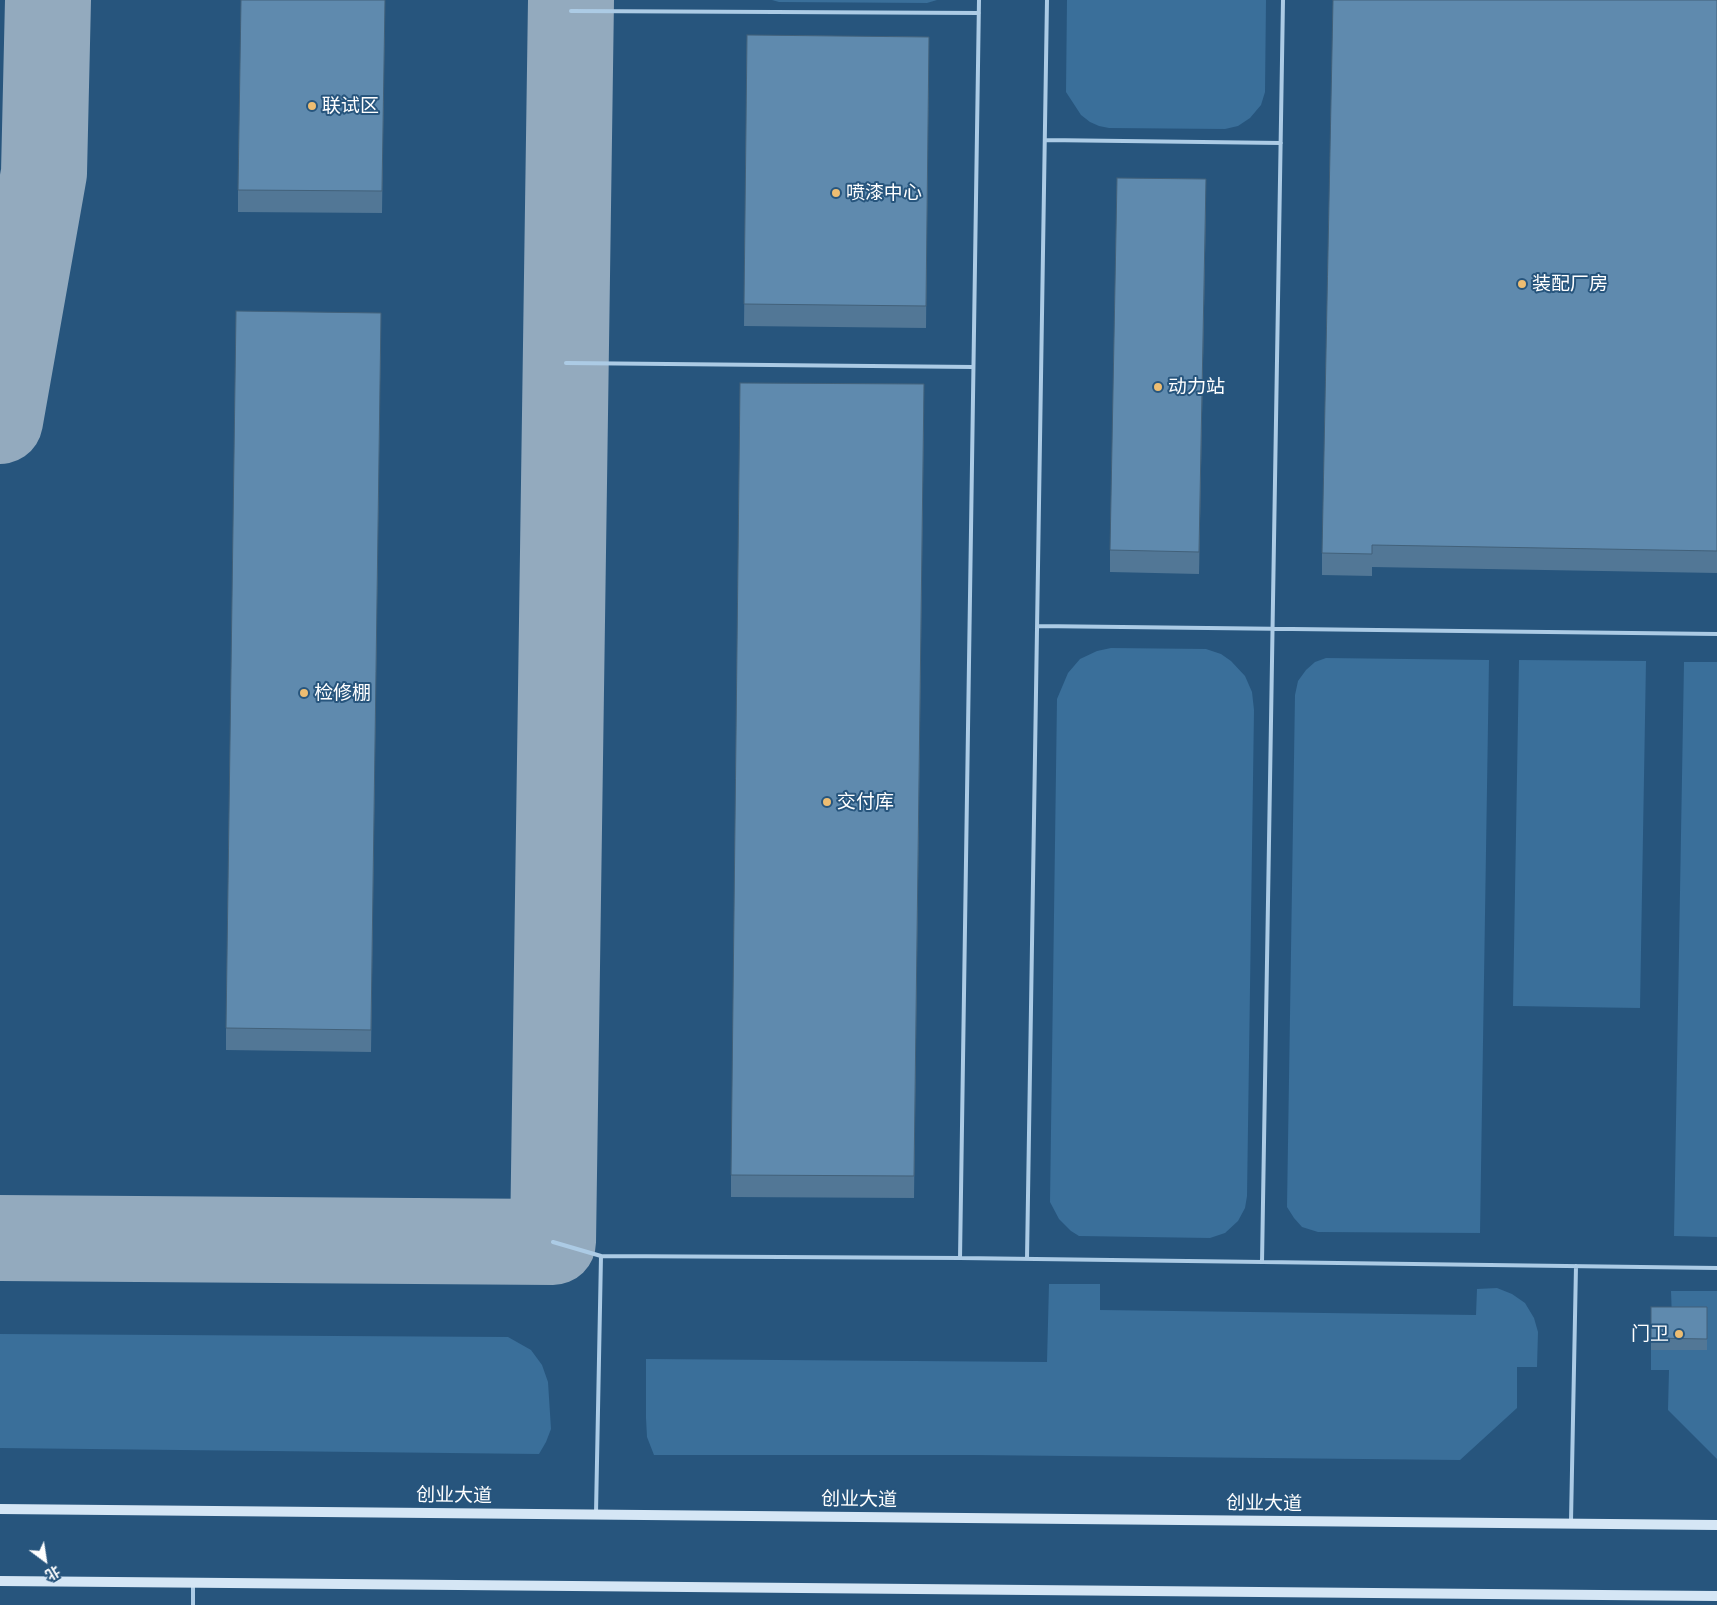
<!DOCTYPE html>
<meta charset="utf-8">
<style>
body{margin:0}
#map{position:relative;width:1717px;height:1605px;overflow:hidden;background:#27557d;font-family:Commissioner,"Noto Sans SC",sans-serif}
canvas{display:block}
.north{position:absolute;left:20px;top:1535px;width:50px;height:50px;-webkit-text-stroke:4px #27557d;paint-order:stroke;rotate:149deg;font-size:14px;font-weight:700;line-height:20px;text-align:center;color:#fff}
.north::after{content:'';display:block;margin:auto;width:18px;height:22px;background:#fff;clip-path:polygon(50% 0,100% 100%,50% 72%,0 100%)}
</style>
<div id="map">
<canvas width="1717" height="1605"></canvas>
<div class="north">北</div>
</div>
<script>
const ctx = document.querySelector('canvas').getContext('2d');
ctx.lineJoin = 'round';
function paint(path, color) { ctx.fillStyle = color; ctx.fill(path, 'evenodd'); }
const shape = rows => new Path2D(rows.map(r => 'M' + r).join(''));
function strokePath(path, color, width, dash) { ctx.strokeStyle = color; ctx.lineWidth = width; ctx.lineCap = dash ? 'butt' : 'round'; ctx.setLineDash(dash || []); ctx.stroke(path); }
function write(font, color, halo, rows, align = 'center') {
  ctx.font = font + ' Commissioner,"Noto Sans SC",sans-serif'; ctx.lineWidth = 4; ctx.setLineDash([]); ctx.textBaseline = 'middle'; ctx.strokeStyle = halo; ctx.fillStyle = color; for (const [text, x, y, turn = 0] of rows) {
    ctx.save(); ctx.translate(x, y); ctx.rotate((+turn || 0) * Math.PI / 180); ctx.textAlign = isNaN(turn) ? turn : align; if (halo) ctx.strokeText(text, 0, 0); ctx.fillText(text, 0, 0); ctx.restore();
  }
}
paint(shape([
 [772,0,937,0,927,3,779,2],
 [1067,0,1266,0,1265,92,1261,105,1250,118,1238,126,1225,129,1109,128,1099,126,1090,122,1081,115,1066,92],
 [1111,648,1206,649,1221,654,1231,661,1245,676,1252,692,1254,710,1247,1196,1245,1208,1238,1221,1225,1233,1210,1238,1079,1236,1071,1231,1059,1219,1050,1202,1057,699,1068,673,1080,659,1097,651],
 [1326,658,1489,660,1480,1233,1318,1232,1302,1227,1294,1218,1287,1207,1295,695,1298,681,1306,670,1315,662],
 [1519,660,1646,661,1640,1008,1513,1006],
 [1684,662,1717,662,1717,1237,1674,1236],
 [1049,1284,1100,1284,1100,1310,1476,1315,1477,1289,1497,1288,1512,1294,1525,1303,1534,1318,1538,1332,1537,1367,1517,1367,1517,1408,1460,1460,974,1455,654,1455,647,1437,646,1418,646,1359,1047,1362],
 [1671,1291,1717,1291,1717,1459,1668,1410,1669,1370,1651,1370,1651,1350,1706,1350,1672,1319],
 [0,1334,508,1337,531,1350,542,1365,548,1382,551,1429,546,1442,539,1454,0,1448]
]), '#3a6f9a');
strokePath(shape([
 [0,421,44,173,48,0],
 [0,1238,553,1242,571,0]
]), '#93aabe', 86);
strokePath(shape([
 [571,11,979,13],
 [1045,140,1281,143],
 [566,363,973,367],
 [1037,626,1717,634],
 [553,1242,601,1256,596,1513],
 [601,1256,960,1258,979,0],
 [960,1258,1717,1268],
 [1027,1259,1047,0],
 [1262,1262,1283,0],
 [1571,1521,1576,1266],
 [193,1605,193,1583]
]), '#accbe5', 4);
strokePath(shape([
 [0,1509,1717,1525],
 [0,1581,1717,1596]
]), '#d5e6f5', 10);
paint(shape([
 [385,0,382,213,238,212,238,190],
 [1717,0,1717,573,1372,567,1372,576,1322,575,1322,553],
 [747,35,929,37,926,328,744,326],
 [1206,201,1199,574,1110,572,1110,550],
 [381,313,371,1052,226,1050,226,1028],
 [924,407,914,1198,731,1197,731,1175],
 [1651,1307,1707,1307,1707,1350,1651,1350]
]), '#527796');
paint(shape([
 [1206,179,1206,201,1199,574,1199,552]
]), '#42617a');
const building = shape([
 [241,0,385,0,382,191,238,190,241,0],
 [1333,0,1717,0,1717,551,1372,545,1372,554,1322,553,1333,0],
 [747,35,929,37,926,306,744,304,747,35],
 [1117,178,1206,179,1199,552,1110,550,1117,178],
 [236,311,381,313,371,1030,226,1028,236,311],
 [740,383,924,384,914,1176,731,1175,740,383],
 [1651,1307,1707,1307,1707,1339,1651,1338,1651,1307]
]);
paint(building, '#5f8aae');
strokePath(building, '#42617a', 1);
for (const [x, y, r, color] of [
 [312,106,5,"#edbd72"],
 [836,193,5,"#edbd72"],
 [1522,284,5,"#edbd72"],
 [1158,387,5,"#edbd72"],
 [304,693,5,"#edbd72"],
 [827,802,5,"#edbd72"],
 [1679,1334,5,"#edbd72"]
]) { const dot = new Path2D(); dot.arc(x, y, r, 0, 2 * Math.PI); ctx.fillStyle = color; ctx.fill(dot); strokePath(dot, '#27557d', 2); }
write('19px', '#fff', '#27557d', [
 ["联试区",322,106],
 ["喷漆中心",846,193],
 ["装配厂房",1532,284],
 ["动力站",1168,387],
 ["检修棚",314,693],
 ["交付库",837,802],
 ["门卫",1669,1334,"right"]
], 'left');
write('19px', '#fff', '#27557d', [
 ["创业大道",454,1495,1],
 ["创业大道",859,1499,1],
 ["创业大道",1264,1503,1]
]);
</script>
